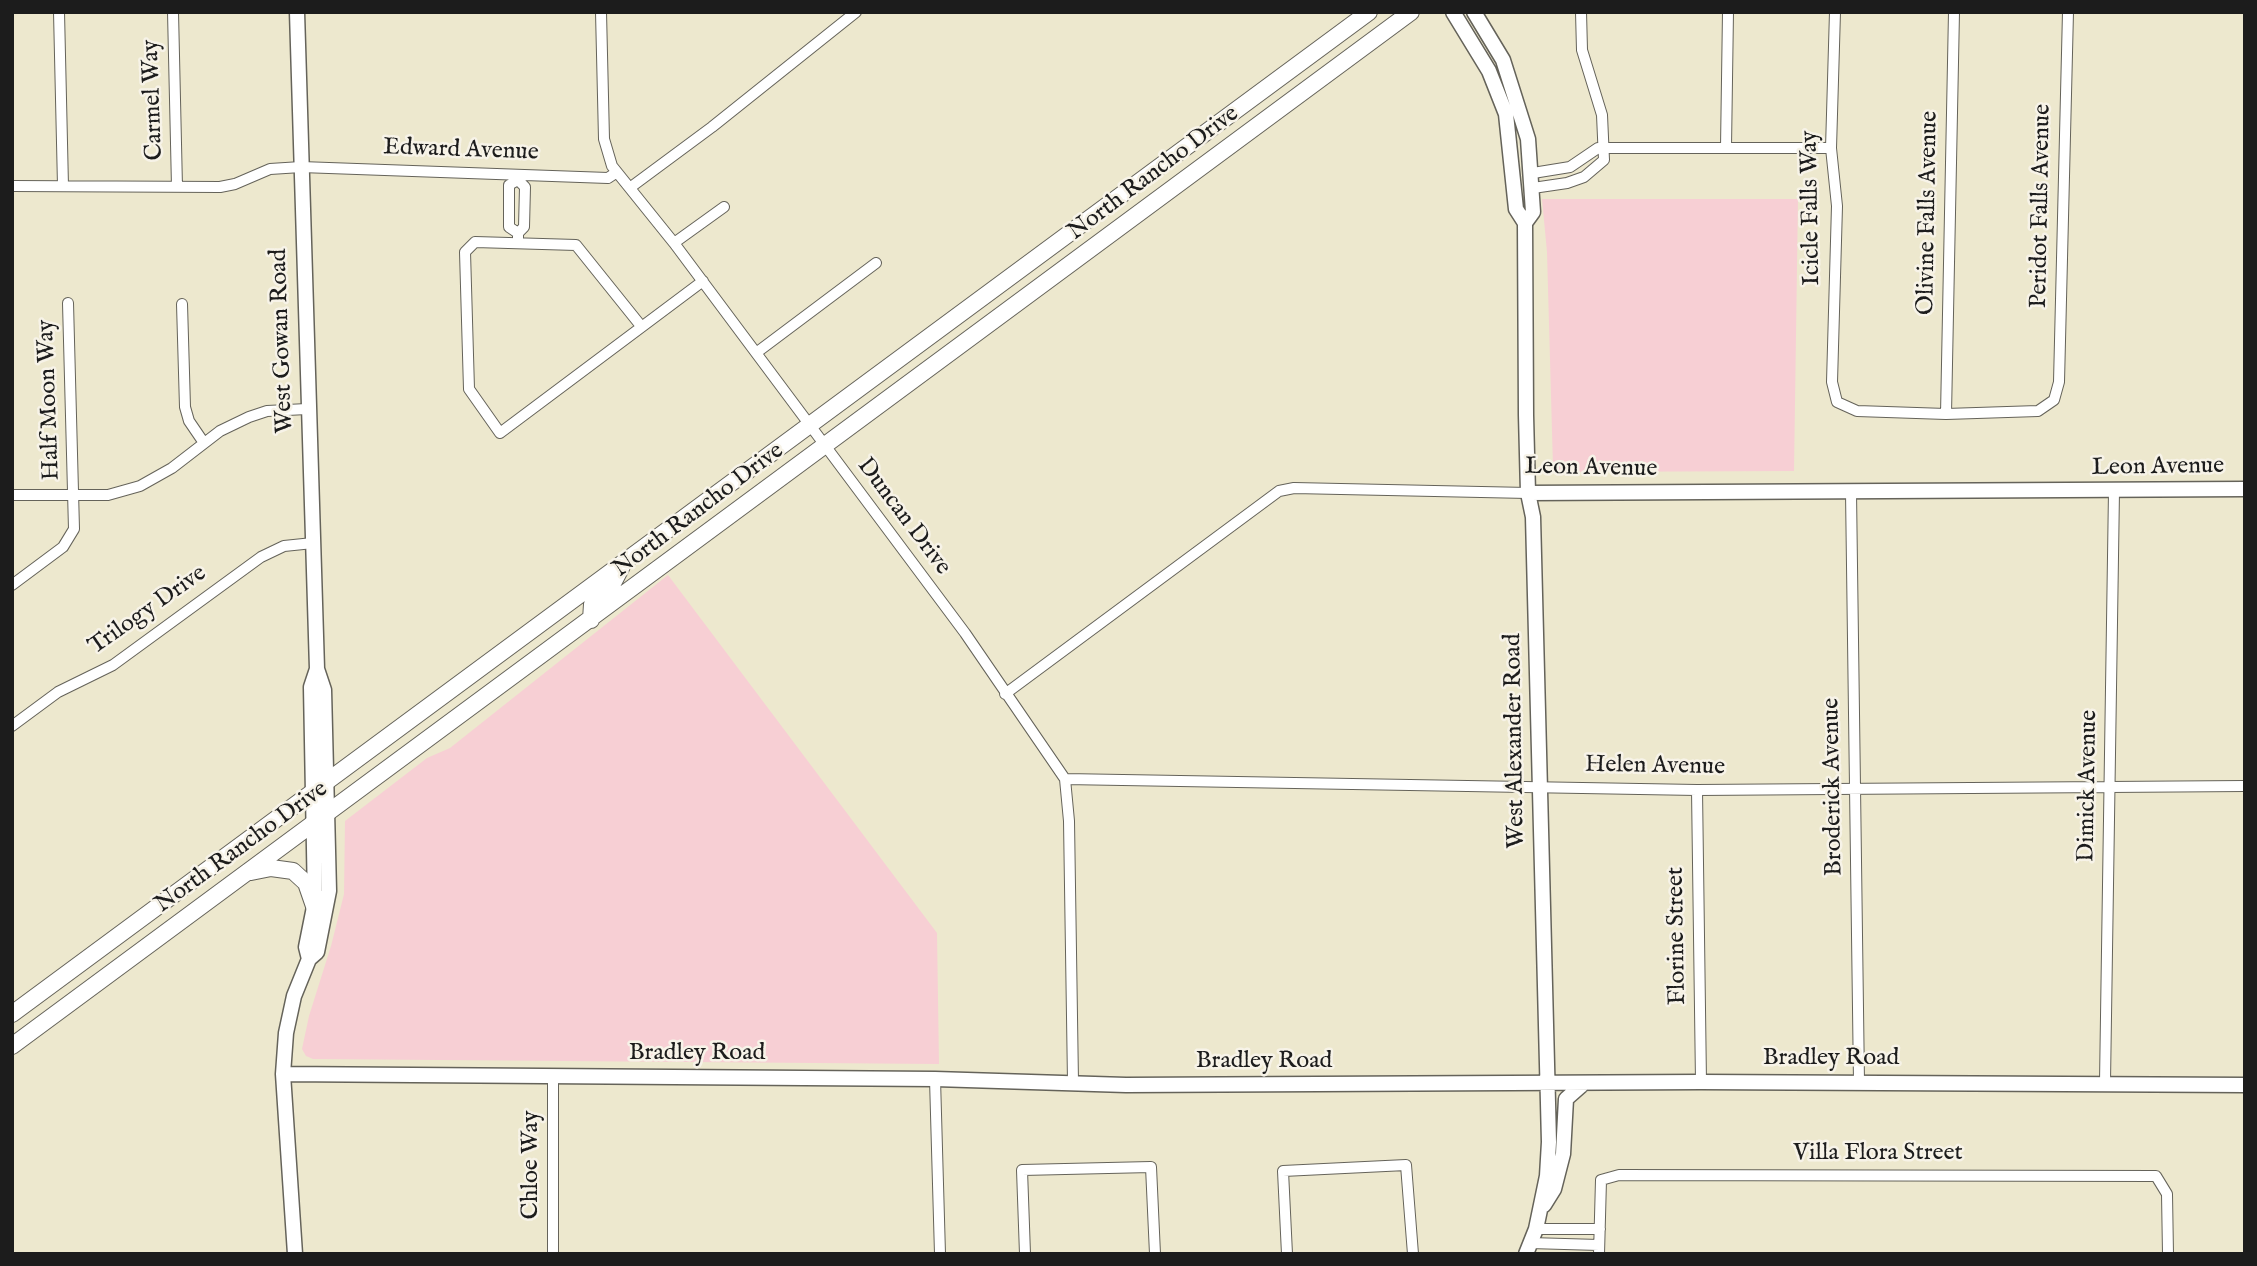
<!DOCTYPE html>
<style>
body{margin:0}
#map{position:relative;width:2257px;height:1266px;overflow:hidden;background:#ede8ce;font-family:"IM FELL English",serif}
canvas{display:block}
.frame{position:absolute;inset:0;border:14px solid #1c1c1c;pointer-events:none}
</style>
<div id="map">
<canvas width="2257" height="1266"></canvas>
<div class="frame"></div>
</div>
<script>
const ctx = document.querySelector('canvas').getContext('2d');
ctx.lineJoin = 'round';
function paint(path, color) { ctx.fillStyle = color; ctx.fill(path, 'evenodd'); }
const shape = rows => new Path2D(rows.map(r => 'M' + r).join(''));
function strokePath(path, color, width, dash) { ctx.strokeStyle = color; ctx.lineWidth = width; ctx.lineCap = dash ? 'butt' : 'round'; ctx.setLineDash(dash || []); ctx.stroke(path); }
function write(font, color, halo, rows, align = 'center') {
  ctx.font = font + ' "IM FELL English",serif'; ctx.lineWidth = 5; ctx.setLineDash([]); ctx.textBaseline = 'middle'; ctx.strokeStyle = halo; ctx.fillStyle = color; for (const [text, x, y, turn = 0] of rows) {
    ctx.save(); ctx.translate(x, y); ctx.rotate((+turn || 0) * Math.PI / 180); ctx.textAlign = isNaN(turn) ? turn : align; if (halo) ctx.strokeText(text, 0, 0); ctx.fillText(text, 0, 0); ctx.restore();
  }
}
paint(shape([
 [1542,199,1798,199,1794,471,1563,472,1553,467,1547,252],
 [668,575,937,933,939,1064,313,1059,306,1056,302,1049,309,1016,331,946,344,894,345,821,427,758,450,748]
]), '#f7cfd4');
const street = shape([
 [59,12,63,186],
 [173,12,177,187],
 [601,12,604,139,612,166,674,243,965,633,1065,779,1069,821,1073,1082],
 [1835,12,1831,148,1837,206,1832,382,1837,402,1857,411,1946,414,2038,411,2054,400,2059,382,2068,12],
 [1726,147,1728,12],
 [1533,173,1570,167,1598,148,1831,148],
 [518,175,518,180,525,187,524,227,518,233,518,242],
 [12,186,220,187,235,184,270,169,301,167,608,178,617,172],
 [631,187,712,127,856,12],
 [1533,188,1567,183,1584,177,1604,160,1602,115,1582,50,1581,12],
 [518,233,509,227,509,185,518,180],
 [674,243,724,207],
 [182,304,185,407,189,421,204,443],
 [641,326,576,245,475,242,465,252,469,389,500,433,703,281],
 [756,353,876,263],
 [1946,414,1954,12],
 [1851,492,1859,1082],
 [12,495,108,495,140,486,172,468,220,431,249,417,267,411,307,409],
 [12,585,63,547,74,529,68,303],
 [1005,694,1279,491,1294,488,1528,493],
 [12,726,58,692,113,665,261,557,284,546,313,543],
 [1065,779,1697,790,2245,786],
 [1697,790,1701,1082],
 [935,1079,940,1254],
 [2105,1082,2114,491],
 [1536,1229,1600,1229],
 [1530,1243,1599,1245],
 [553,1254,553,1076],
 [1025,1254,1022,1170,1151,1167,1155,1254],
 [1287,1254,1283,1171,1406,1165,1413,1254],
 [1599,1254,1601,1180,1619,1175,2156,1176,2167,1194,2168,1254]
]);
const secondary = shape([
 [297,12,317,669,311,687,315,902,306,947,309,959],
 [1453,12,1489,71,1506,114,1516,209,1525,223,1526,415,1528,493,1533,517,1549,1142,1547,1176,1536,1229,1526,1254],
 [1474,12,1503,60,1528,139,1533,212,1525,223],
 [1528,493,2245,489],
 [283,1074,935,1079,1126,1085,1701,1082,2245,1085],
 [1544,1205,1554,1189,1563,1154,1566,1099,1583,1084],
 [295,1254,283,1074,286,1033,294,996,309,959,317,952,329,891,324,690,317,669]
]);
const primary = shape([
 [591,620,592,604,611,587,622,566],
 [251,872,271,868,293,871,306,883,315,909],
 [12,1014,1369,12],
 [12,1046,1411,12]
]);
strokePath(street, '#65635a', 12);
strokePath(secondary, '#65635a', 17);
strokePath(primary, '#65635a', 18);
strokePath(street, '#fff', 10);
strokePath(secondary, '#fff', 14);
strokePath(primary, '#fff', 16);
write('24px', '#1c1c1c', '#f7f3e8', [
 ["Carmel Way",154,100,-92],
 ["Edward Avenue",461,151,2],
 ["North Rancho Drive",1154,174,-37],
 ["Peridot Falls Avenue",2042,206,-89],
 ["Icicle Falls Way",1812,208,-91],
 ["Olivine Falls Avenue",1929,213,-89],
 ["West Gowan Road",283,341,-92],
 ["Half Moon Way",50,400,-92],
 ["Leon Avenue",2158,468,-1],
 ["Leon Avenue",1591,469,1],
 ["North Rancho Drive",699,511,-37],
 ["Duncan Drive",903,517,53],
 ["Trilogy Drive",148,611,-35],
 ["West Alexander Road",1516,741,-91],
 ["Helen Avenue",1655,767,1],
 ["Dimick Avenue",2089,786,-89],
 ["Broderick Avenue",1834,787,-91],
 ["North Rancho Drive",242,848,-36],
 ["Florine Street",1678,936,-91],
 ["Bradley Road",697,1054],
 ["Bradley Road",1831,1059],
 ["Bradley Road",1264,1062],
 ["Villa Flora Street",1878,1154],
 ["Chloe Way",532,1165,-90]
]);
</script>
